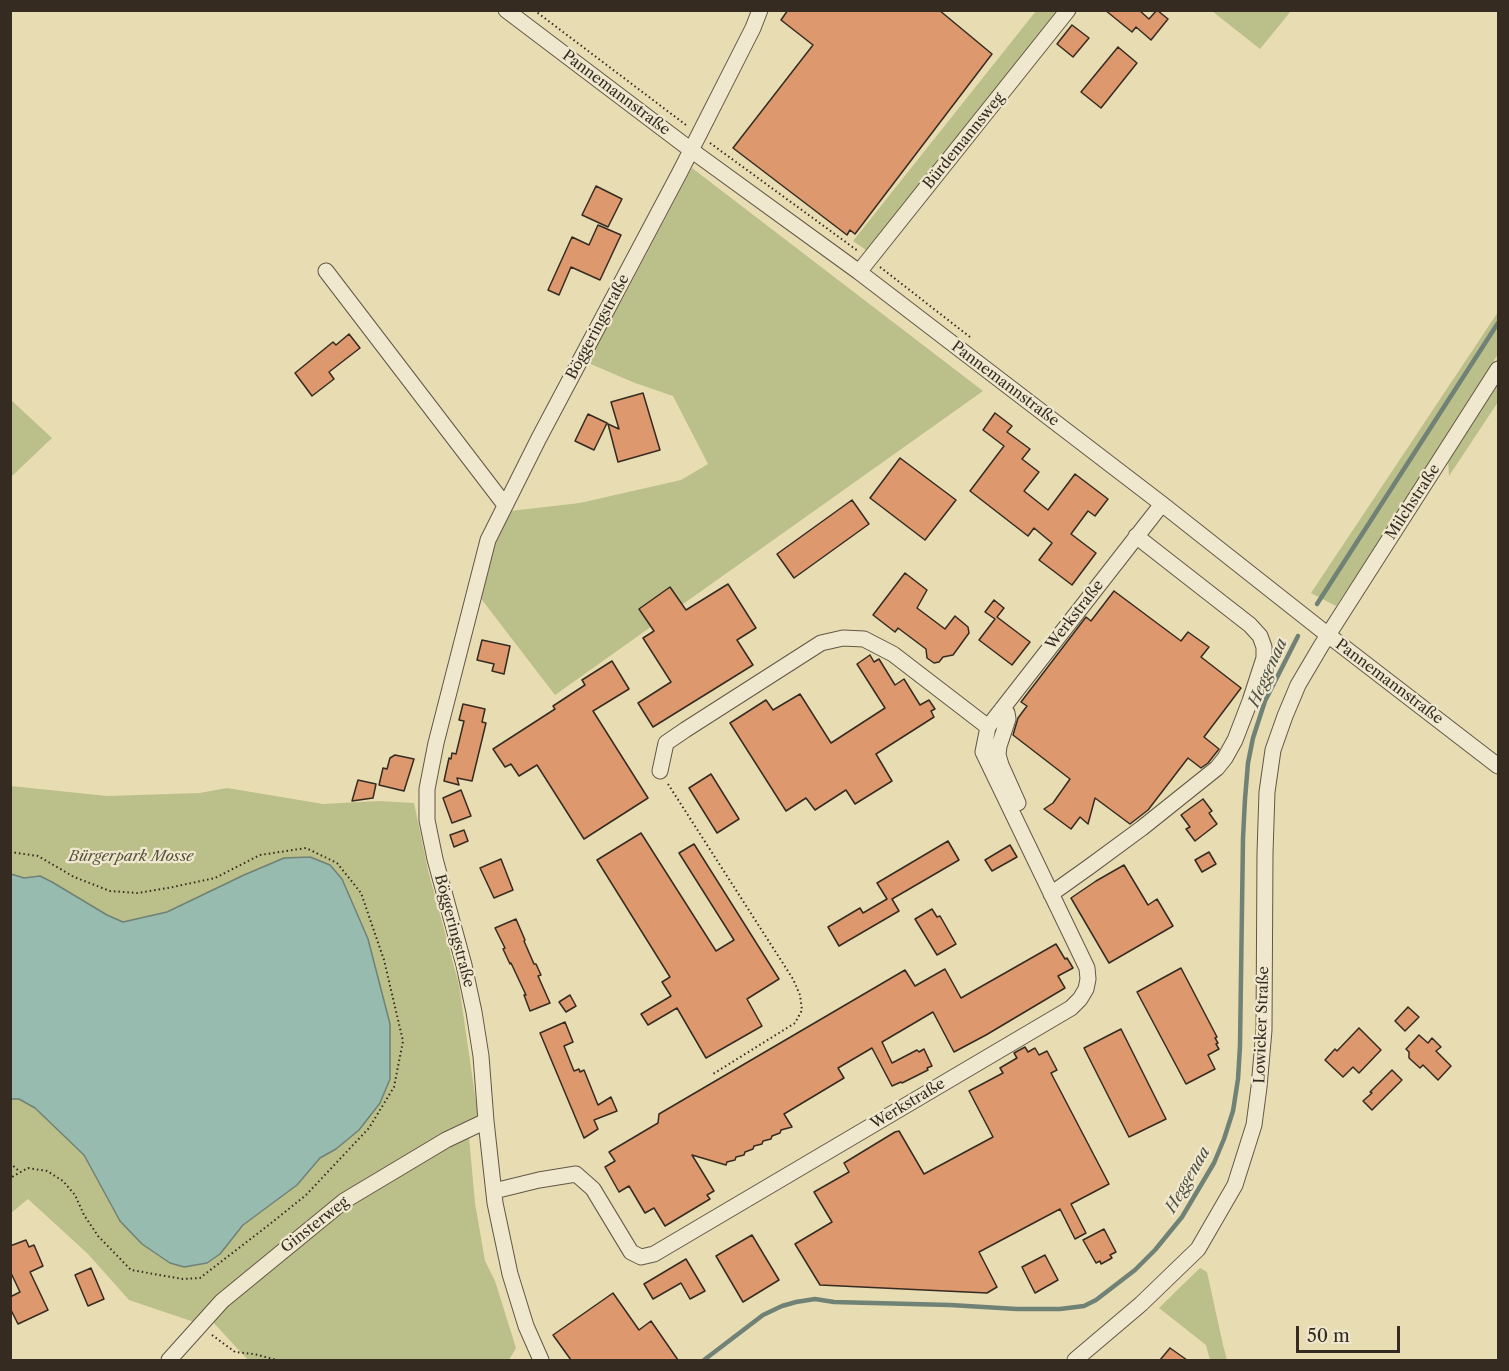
<!DOCTYPE html>
<meta charset="utf-8">
<style>
body{margin:0}
#map{position:relative;width:1509px;height:1371px;overflow:hidden;background:#e8dcb3;font-family:"Libre Caslon Text",serif}
canvas{display:block}
.frame{position:absolute;inset:0;border:12px solid #352b21;pointer-events:none}
.scale{position:absolute;left:1296px;top:1326px;width:104px;height:27px;box-sizing:border-box;border:3px solid #352b21;border-top:0;padding-left:8px;font-size:18px;line-height:21px;white-space:nowrap;color:#352b21;-webkit-text-stroke:4px #f0e8ce;paint-order:stroke}
</style>
<div id="map">
<canvas width="1509" height="1371"></canvas>
<div class="frame"></div>
<div class="scale">50 m</div>
</div>
<script>
const ctx = document.querySelector('canvas').getContext('2d');
ctx.lineJoin = 'round';
function paint(path, color) { ctx.fillStyle = color; ctx.fill(path, 'evenodd'); }
const shape = rows => new Path2D(rows.map(r => 'M' + r).join(''));
function strokePath(path, color, width, dash) { ctx.strokeStyle = color; ctx.lineWidth = width; ctx.lineCap = dash ? 'butt' : 'round'; ctx.setLineDash(dash || []); ctx.stroke(path); }
function write(font, color, halo, rows, align = 'center') {
  ctx.font = font + ' "Libre Caslon Text",serif'; ctx.lineWidth = 4.5; ctx.setLineDash([]); ctx.textBaseline = 'middle'; ctx.strokeStyle = halo; ctx.fillStyle = color; for (const [text, x, y, turn = 0] of rows) {
    ctx.save(); ctx.translate(x, y); ctx.rotate((+turn || 0) * Math.PI / 180); ctx.textAlign = isNaN(turn) ? turn : align; if (halo) ctx.strokeText(text, 0, 0); ctx.fillText(text, 0, 0); ctx.restore();
  }
}
paint(shape([
 [1036,11,1059,11,866,250,853,241],
 [1212,11,1291,11,1260,49],
 [692,168,983,391,555,695,479,596,499,528,510,511,580,503,681,480,708,464,673,396,635,383,586,362,623,298],
 [1498,312,1498,354,1444,442,1336,606,1311,593],
 [1498,377,1498,402,1449,476,1448,459],
 [11,400,52,438,11,477,10,477],
 [11,786,107,796,200,793,227,788,323,804,379,801,414,803,428,870,459,985,478,1116,445,1134,194,1322,129,1300,88,1254,28,1199,11,1213,11,1099,19,1099,35,1108,84,1155,120,1221,170,1263,184,1267,207,1263,220,1254,243,1225,297,1185,320,1158,336,1149,380,1103,390,1079,390,1024,368,940,342,879,330,865,284,858,244,875,167,912,123,922,107,915,52,882,40,877,24,878,11,874],
 [469,1137,475,1203,485,1261,495,1281,516,1348,509,1360,248,1360,212,1321,241,1292,331,1218,425,1159],
 [1200,1268,1207,1272,1223,1345,1227,1360,1210,1360,1206,1345,1159,1308]
]), '#bbbf89');
const water = shape([
 [310,857,330,865,342,879,368,939,390,1024,390,1079,380,1103,359,1130,336,1149,320,1158,297,1185,243,1225,220,1254,207,1263,184,1267,170,1263,142,1244,120,1221,84,1155,35,1108,19,1099,11,1099,11,874,24,878,40,876,52,882,107,915,123,922,167,912,244,875,284,858,310,857]
]);
paint(water, '#97bbaf');
strokePath(water, '#708176', 1.5);
strokePath(shape([
 [1317,604,1498,323],
 [704,1360,763,1315,782,1306,796,1302,815,1299,834,1302,950,1305,1017,1309,1060,1309,1084,1306,1096,1300,1135,1270,1155,1250,1182,1217,1214,1163,1224,1139,1233,1111,1238,1079,1240,1046,1243,838,1245,799,1248,763,1253,738,1265,701,1298,636]
]), '#708176', 4.5);
const building = shape([
 [788,10,939,10,992,54,855,234,850,230,847,235,733,148,813,45,781,20,788,10],
 [1105,10,1139,10,1149,19,1157,10,1168,19,1151,40,1136,27,1132,32,1105,10],
 [1072,25,1089,38,1073,57,1057,44,1072,25],
 [1118,47,1137,63,1101,108,1081,92,1118,47],
 [596,186,622,199,608,227,582,215,596,186],
 [598,225,621,235,600,280,571,267,559,295,548,290,572,237,589,245,598,225],
 [349,334,360,348,329,372,334,379,312,396,295,373,333,342,336,345,349,334],
 [643,393,660,450,618,462,608,424,619,429,611,402,643,393],
 [995,413,1012,426,1007,432,1030,449,1022,459,1039,472,1024,491,1048,510,1075,474,1108,499,1095,516,1088,511,1071,534,1096,553,1072,585,1039,560,1052,543,1034,528,1028,536,970,491,1004,446,983,430,995,413],
 [588,414,607,423,594,450,575,441,588,414],
 [900,458,956,500,925,540,870,498,900,458],
 [852,500,869,524,794,578,777,554,852,500],
 [905,573,927,590,917,608,945,629,955,616,968,627,969,633,953,655,943,657,939,662,934,663,927,658,926,649,898,628,895,632,873,615,905,573],
 [728,584,756,628,737,640,753,665,653,727,638,703,671,682,643,638,654,631,639,609,670,587,686,610,728,584],
 [1114,591,1181,641,1188,632,1209,647,1201,657,1241,688,1204,737,1219,749,1208,763,1201,768,1188,758,1148,810,1130,824,1095,798,1088,824,1080,817,1071,829,1044,809,1053,803,1070,779,1013,735,1018,718,1027,706,1021,702,1086,617,1091,621,1114,591],
 [994,600,1004,608,997,617,1030,642,1012,665,979,640,995,619,985,612,994,600],
 [482,640,510,646,504,674,492,671,494,664,477,660,482,640],
 [870,655,874,662,879,659,895,685,904,679,920,705,929,700,935,709,931,711,934,717,876,754,892,781,855,804,846,790,815,810,806,798,786,811,730,723,766,700,773,710,800,694,831,743,885,708,857,664,870,655],
 [612,661,629,689,593,711,648,798,584,839,537,765,519,776,511,764,505,767,493,749,555,709,553,706,585,685,582,680,612,661],
 [463,704,485,709,482,722,486,723,472,781,457,778,459,785,444,781,449,758,451,759,452,753,456,754,464,721,459,720,463,704],
 [395,755,414,759,404,791,379,785,383,768,387,769,390,758,395,755],
 [711,774,739,819,717,833,689,788,711,774],
 [358,780,376,784,373,798,352,801,358,780],
 [461,790,471,816,452,823,443,798,461,790],
 [1203,799,1212,811,1209,813,1217,824,1195,841,1186,829,1190,827,1181,815,1203,799],
 [464,830,468,841,454,847,450,835,464,830],
 [641,833,716,951,734,940,679,853,694,844,779,979,747,999,762,1026,706,1058,677,1008,648,1025,641,1014,671,996,662,982,670,977,597,860,641,833],
 [948,841,959,860,892,899,899,911,839,946,828,927,860,908,863,913,887,899,877,883,948,841],
 [1010,845,1017,857,992,871,985,860,1010,845],
 [1209,852,1216,864,1202,872,1195,860,1209,852],
 [501,859,513,890,494,898,480,868,501,859],
 [1124,865,1148,905,1157,899,1173,926,1109,963,1071,898,1096,881,1124,865],
 [932,909,937,917,940,916,956,944,937,955,915,919,932,909],
 [516,919,525,940,524,941,534,964,536,964,541,975,538,976,550,1003,530,1011,524,995,526,995,511,963,510,964,503,949,505,948,495,928,516,919],
 [1056,944,1065,959,1067,958,1073,968,1058,976,1065,988,986,1035,954,1052,933,1012,882,1042,892,1063,917,1050,919,1052,924,1049,932,1066,927,1068,928,1070,902,1083,901,1082,892,1086,872,1048,838,1068,844,1078,784,1114,792,1127,781,1130,780,1133,772,1136,771,1139,763,1141,762,1144,754,1146,753,1149,745,1152,744,1155,736,1157,735,1160,727,1162,726,1165,692,1155,714,1191,707,1195,710,1199,665,1226,654,1208,645,1213,629,1186,619,1192,605,1167,615,1161,609,1152,658,1123,659,1114,905,970,915,986,945,969,961,998,1056,944],
 [1181,968,1217,1037,1215,1038,1218,1043,1216,1044,1219,1049,1208,1055,1215,1069,1186,1084,1137,992,1181,968],
 [570,995,576,1006,566,1012,559,1002,570,995],
 [1408,1007,1419,1017,1405,1031,1395,1021,1408,1007],
 [565,1022,573,1042,564,1046,574,1071,579,1069,580,1072,584,1070,598,1105,611,1097,617,1111,594,1120,598,1129,584,1138,540,1033,565,1022],
 [1359,1028,1381,1050,1359,1073,1353,1067,1343,1077,1325,1060,1335,1049,1337,1051,1359,1028],
 [1121,1029,1166,1119,1129,1137,1084,1048,1121,1029],
 [1419,1035,1428,1043,1432,1038,1441,1047,1436,1051,1451,1066,1438,1080,1423,1065,1420,1068,1409,1058,1409,1052,1406,1049,1419,1035],
 [1025,1047,1028,1052,1035,1048,1039,1055,1047,1051,1057,1070,1051,1073,1109,1184,1071,1204,1086,1233,1075,1239,1060,1209,979,1252,997,1287,987,1293,820,1285,795,1244,832,1222,814,1192,849,1172,844,1163,895,1132,899,1131,924,1174,993,1137,969,1091,1003,1073,1000,1068,1017,1058,1014,1053,1025,1047],
 [1392,1070,1402,1080,1372,1110,1363,1101,1372,1093,1370,1092,1392,1070],
 [1104,1229,1116,1252,1110,1255,1112,1258,1101,1264,1100,1261,1096,1263,1083,1240,1104,1229],
 [752,1235,779,1280,743,1302,716,1256,752,1235],
 [26,1240,29,1247,34,1245,43,1266,30,1272,48,1310,18,1324,10,1308,10,1297,20,1292,10,1271,10,1246,26,1240],
 [1045,1255,1058,1280,1035,1293,1022,1267,1045,1255],
 [686,1259,705,1291,690,1299,681,1283,653,1299,644,1284,686,1259],
 [91,1268,104,1299,88,1306,75,1275,91,1268],
 [613,1293,639,1330,651,1321,678,1360,571,1360,553,1335,613,1293],
 [1170,1348,1187,1360,1160,1360,1170,1348]
]);
paint(building, '#dd986e');
strokePath(building, '#352b21', 1.5);
const minor = shape([
 [506,10,691,150,859,272,1162,504,1328,635,1498,766],
 [326,271,505,505],
 [859,272,1068,10],
 [1002,709,1007,713,1008,719,999,746,998,755,1001,765,1018,803],
 [988,727,1162,504],
 [1051,894,1089,867,1142,828,1217,768,1225,758,1235,740,1250,701,1264,658,1264,647,1260,636,1250,625,1136,536],
 [494,1191,539,1180,576,1174,593,1189,631,1252,641,1257,654,1254,1071,1008,1080,999,1086,989,1088,979,1087,968,983,752,988,727,893,654,864,639,843,638,821,643,685,730,666,743,660,771],
 [169,1360,222,1301,344,1201,446,1140,486,1121],
 [541,1360,526,1326,510,1274,495,1203,486,1121,481,1056,474,1012,464,965,435,859,427,820,427,789,436,743,488,540,539,438,680,172,753,28,760,10],
 [1075,1360,1141,1304,1198,1249,1235,1185,1254,1125,1259,1087,1264,1030,1265,853,1267,792,1273,750,1285,716,1298,685,1321,646,1498,369]
]);
strokePath(minor, '#625746', 17);
strokePath(shape([
 [534,10,686,125],
 [710,143,858,251],
 [880,267,970,337],
 [668,784,793,979,800,995,802,1010,795,1023,713,1074],
 [10,852,38,856,74,877,110,891,137,893,168,888,215,878,260,855,306,848,337,863,361,893,384,960,403,1041,394,1087,369,1128,306,1195,270,1224,200,1278,183,1279,131,1270,98,1236,84,1215,75,1195,63,1181,47,1171,28,1168,10,1178],
 [10,1163,20,1172],
 [212,1335,235,1352,254,1354,277,1360]
]), '#352b21', 2, [1.5, 3]);
strokePath(minor, '#f0e8ce', 15);
write('15px', '#352b21', '#f0e8ce', [
 ["Pannemannstraße",616,93,37],
 ["Bürdemannsweg",964,141,-51],
 ["Böggeringstraße",598,327,-62],
 ["Pannemannstraße",1005,384,37],
 ["Milchstraße",1413,502,-57],
 ["Werkstraße",1075,615,-52],
 ["Pannemannstraße",1389,682,37],
 ["Böggeringstraße",454,931,75],
 ["Lowicker Straße",1262,1025,-88],
 ["Werkstraße",908,1104,-31],
 ["Ginsterweg",315,1225,-38]
]);
write('italic 15px', '#56503b', '#f0e8ce', [
 ["Bürgerpark Mosse",131,857]
]);
write('italic 16px', '#4e4f44', '#f0e8ce', [
 ["Heggenaa",1268,673,-66],
 ["Heggenaa",1188,1180,-60]
]);
</script>
